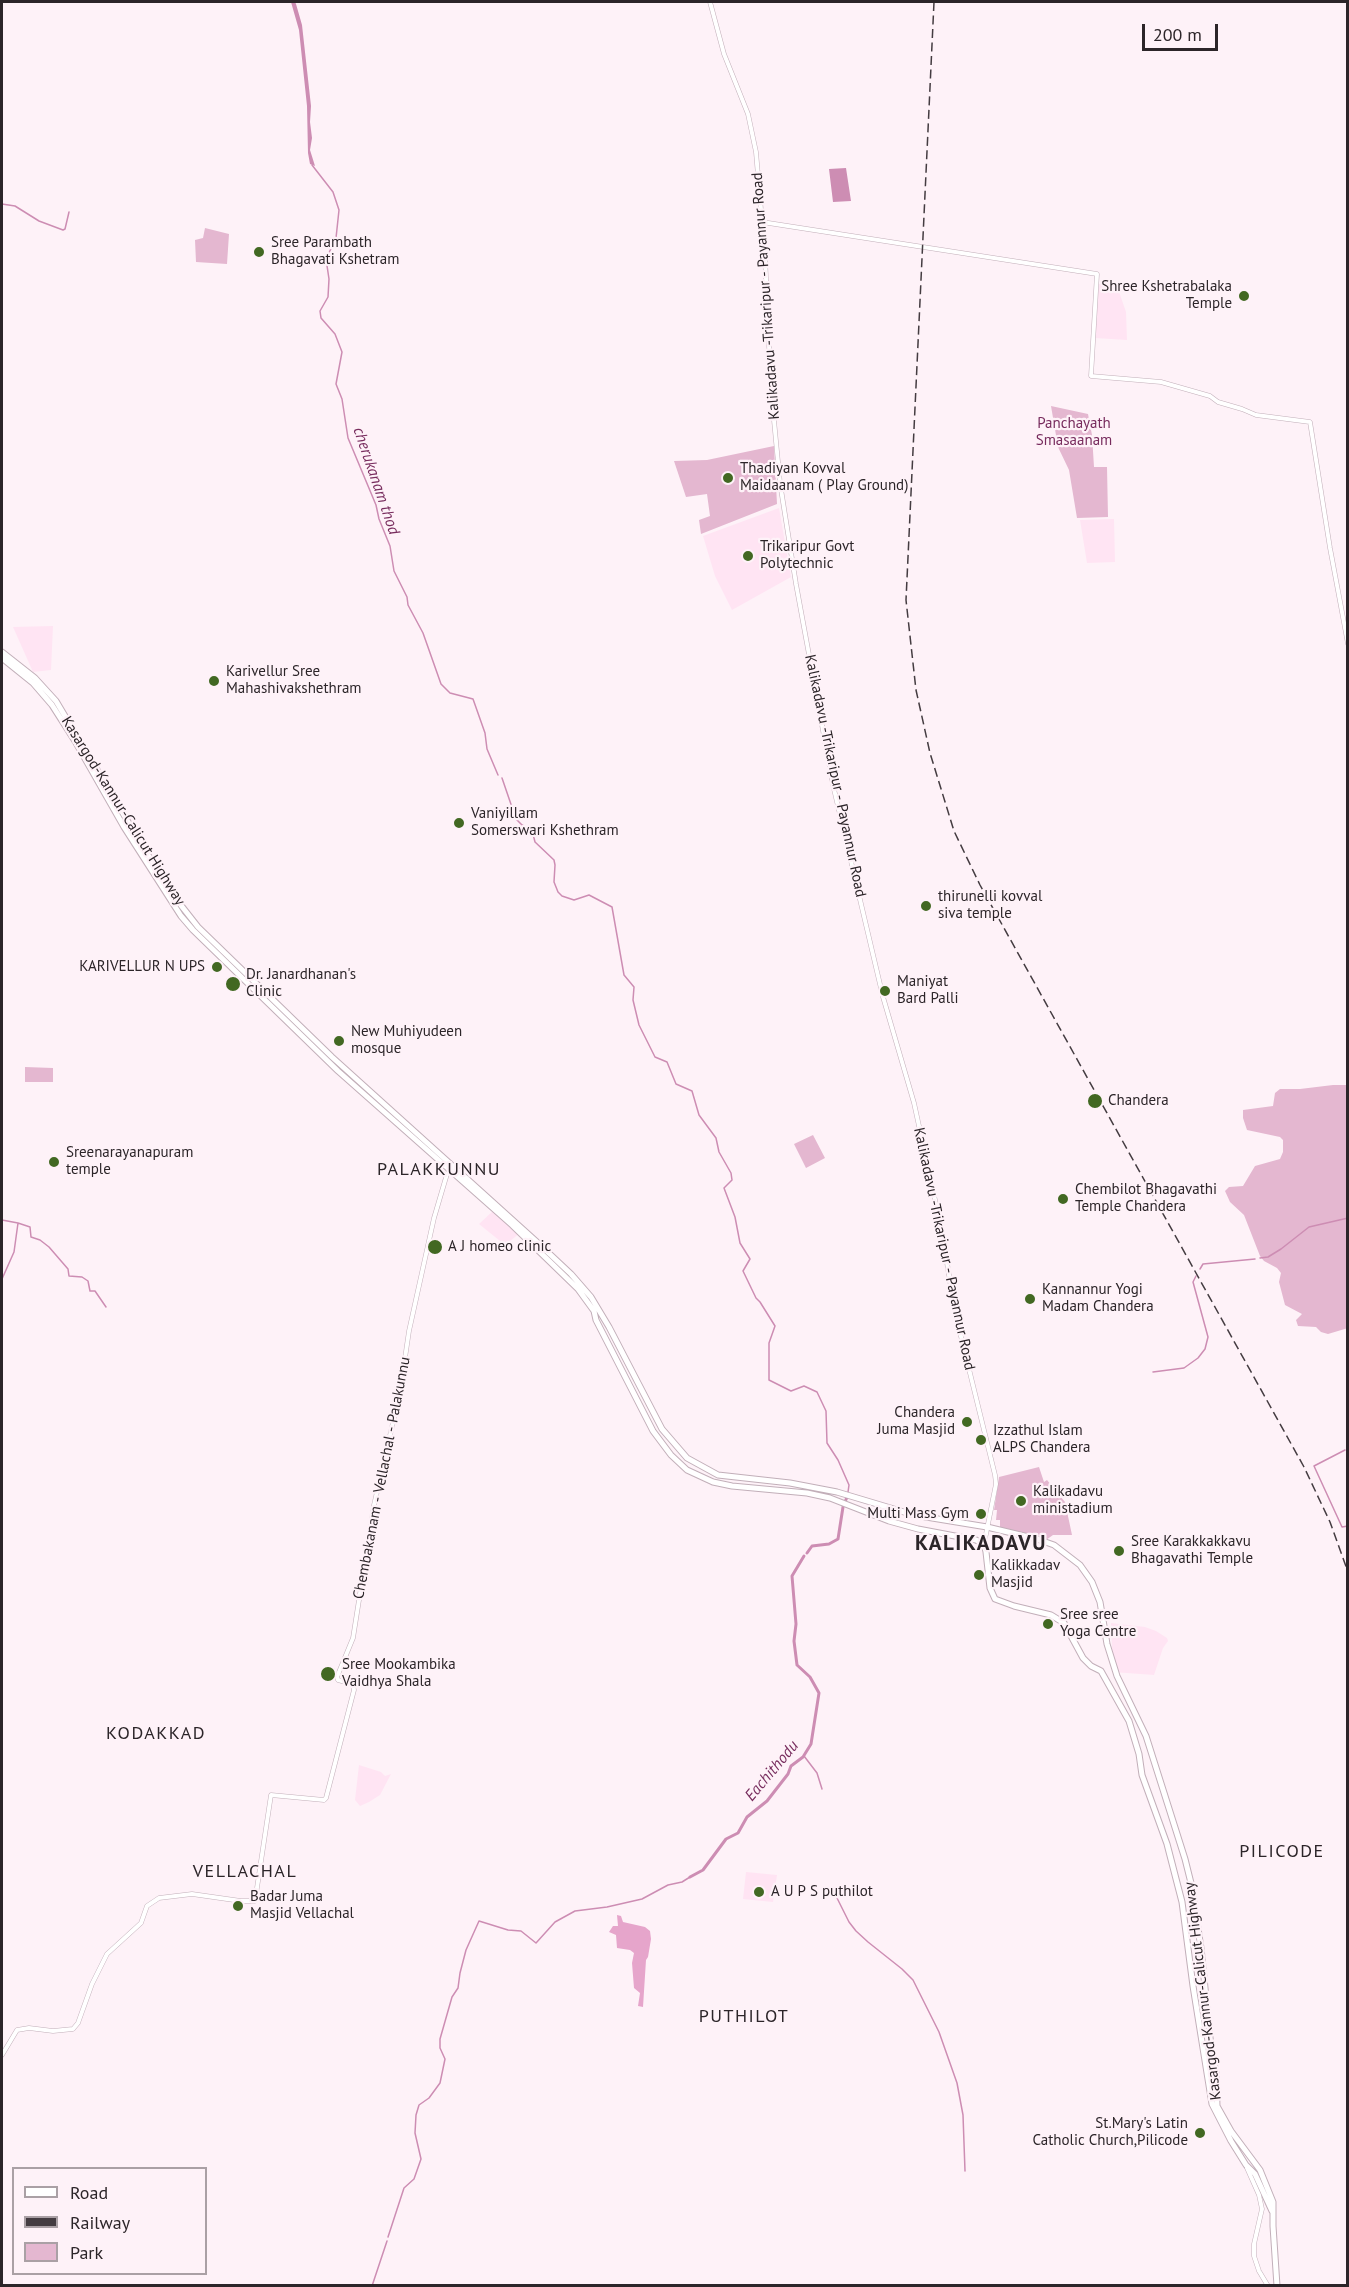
<!DOCTYPE html>
<style>
body{margin:0}
#map{position:relative;width:1349px;height:2287px;overflow:hidden;background:#fef2f8;font-family:"PT Sans",sans-serif}
canvas{display:block}
.frame{position:absolute;inset:0;border:3px solid #2c2529;pointer-events:none}
.legend{position:absolute;left:12px;top:2167px;width:195px;height:108px;box-sizing:border-box;background:#fef2f8;border:2px solid #aaa0a5;margin:0;padding:8px 10px;list-style:none;font-size:18px;color:#2c2529}
.legend li{display:flex;align-items:center;gap:12px;height:30px}
.legend b{width:30px;border:2px solid #aaa0a5}
.scale{position:absolute;left:1142px;top:24px;width:76px;height:27px;box-sizing:border-box;border:3px solid #2c2529;border-top:0;padding-left:8px;font-size:18px;line-height:21px;white-space:nowrap;color:#2c2529;-webkit-text-stroke:4px #fef2f8;paint-order:stroke}
</style>
<div id="map">
<canvas width="1349" height="2287"></canvas>
<div class="frame"></div>
<ul class="legend">
<li><b style="height:8px;background:#fff"></b>Road</li>
<li><b style="height:8px;background:#443c41"></b>Railway</li>
<li><b style="height:16px;background:#e4b7d0"></b>Park</li>
</ul>
<div class="scale">200 m</div>
</div>
<script>
const ctx = document.querySelector('canvas').getContext('2d');
ctx.lineJoin = 'round';
function paint(path, color) { ctx.fillStyle = color; ctx.fill(path, 'evenodd'); }
const shape = rows => new Path2D(rows.map(r => 'M' + r).join(''));
function strokePath(path, color, width, dash) { ctx.strokeStyle = color; ctx.lineWidth = width; ctx.lineCap = dash ? 'butt' : 'round'; ctx.setLineDash(dash || []); ctx.stroke(path); }
function write(font, color, halo, rows, align = 'center') {
  ctx.font = font + ' "PT Sans",sans-serif'; ctx.lineWidth = 4.5; ctx.setLineDash([]); ctx.textBaseline = 'middle'; ctx.strokeStyle = halo; ctx.fillStyle = color; for (const [text, x, y, turn = 0] of rows) {
    ctx.save(); ctx.translate(x, y); ctx.rotate((+turn || 0) * Math.PI / 180); ctx.textAlign = isNaN(turn) ? turn : align; if (halo) ctx.strokeText(text, 0, 0); ctx.fillText(text, 0, 0); ctx.restore();
  }
}
paint(shape([
 [1099,284,1117,286,1126,312,1127,340,1095,338],
 [779,508,791,577,732,610,715,576,703,536],
 [1114,519,1115,562,1087,563,1080,520],
 [53,626,51,670,33,672,13,627],
 [494,1210,520,1233,505,1245,479,1224],
 [1111,1623,1145,1627,1156,1631,1167,1638,1168,1641,1163,1648,1154,1675,1113,1672],
 [359,1765,381,1772,385,1776,391,1774,380,1795,369,1802,360,1806,355,1800],
 [746,1872,777,1875,773,1902,743,1899]
]), '#ffe4f3');
paint(shape([
 [205,228,229,234,227,264,196,262,195,240,203,238],
 [1051,406,1088,414,1092,435,1094,467,1107,467,1108,517,1077,518,1069,470,1058,447],
 [774,446,777,504,701,534,699,520,710,516,707,494,686,497,674,461,707,460],
 [25,1067,53,1068,53,1082,25,1082],
 [1333,1085,1347,1085,1348,1328,1328,1334,1321,1332,1316,1327,1298,1326,1296,1320,1302,1314,1285,1305,1279,1282,1281,1273,1277,1268,1264,1261,1260,1256,1244,1215,1230,1202,1225,1191,1229,1187,1243,1186,1255,1166,1280,1159,1283,1152,1283,1140,1280,1137,1247,1130,1243,1118,1243,1110,1273,1106,1275,1093,1280,1089,1300,1089],
 [813,1135,825,1158,806,1168,794,1144],
 [1039,1467,1044,1482,1047,1480,1065,1502,1072,1535,1053,1535,1046,1540,1007,1530,1000,1527,1000,1520,996,1520,997,1510,994,1510,999,1477]
]), '#e4b7d0');
paint(shape([
 [617,1915,621,1916,623,1922,645,1927,650,1931,651,1939,648,1957,646,1960,643,2007,638,2006,640,1993,634,1988,632,1963,634,1953,630,1950,617,1948,616,1935,609,1932,613,1926,618,1926]
]), '#e6a5cb');
paint(shape([
 [291,2,295,2,296,4,302,25,311,106,310,122,312,138,310,150,315,166,310,164,308,153,307,106,299,30],
 [846,168,851,201,833,202,829,169]
]), '#cd8db3');
strokePath(shape([
 [312,165,333,192,339,210,336,238,326,259,329,279,328,297,320,311,321,318,335,334,342,352,336,384,342,399,348,438,376,505,379,519,390,546,394,571,407,597,408,605,423,633,441,684,450,693,473,699,485,733,487,749,498,775],
 [2,204,15,206,39,221,63,230,65,229,69,212],
 [502,778,516,819,522,825,532,830,535,842,554,860,555,865,554,882,558,892,562,896,574,900,589,895,612,907,624,975,634,987,633,1000,639,1025,655,1057,667,1062,676,1084,692,1091,699,1115,716,1138,719,1152,731,1173,732,1180,724,1188,735,1217,740,1243,750,1259,743,1271,756,1298,760,1302,775,1326,769,1343,769,1380,791,1391,804,1386,817,1392,826,1411,827,1443,838,1460,849,1485,848,1492],
 [2,1220,18,1223,14,1252,2,1279],
 [18,1223,30,1227,31,1237,40,1240,49,1247,68,1269,69,1276,82,1277,88,1281,90,1291,95,1291,106,1307],
 [1260,1258,1268,1257,1281,1249,1309,1227,1348,1218],
 [1200,1269,1203,1264,1255,1259],
 [1153,1372,1184,1368,1198,1358,1205,1349,1208,1337,1193,1282,1196,1276],
 [1345,1450,1314,1466,1342,1527,1348,1526],
 [804,1756,817,1773,822,1789],
 [834,1892,849,1922,856,1931,868,1942,902,1969,913,1980,939,2032,957,2083,963,2115,965,2171],
 [388,2237,404,2188,414,2179,421,2159,415,2133,416,2115,419,2105,429,2098,440,2083,445,2059,440,2048,440,2039,452,1997,458,1988,460,1973,466,1950,479,1921,508,1930,521,1931,536,1943,555,1922,575,1911,607,1907,642,1899,668,1885,682,1882,690,1877],
 [372,2286,387,2241]
]), '#cd8db3', 1.5);
strokePath(shape([
 [807,1553,812,1546,829,1544,838,1539,843,1507,847,1497],
 [690,1877,703,1870,726,1839,738,1833,747,1817,767,1801,788,1774,791,1766,803,1757,811,1744,819,1693,810,1677,797,1665,794,1641,796,1624,792,1576,804,1556]
]), '#cd8db3', 3);
const secondary = shape([
 [710,2,724,54,748,114,756,152,765,256,771,389,780,483,796,584,833,785,883,997,914,1103,942,1232,955,1312,995,1475,996,1484,984,1544],
 [762,222,1097,274,1091,376,1161,382,1210,396,1218,402,1242,409,1256,415,1310,422,1330,548,1348,644],
 [2,2055,17,2030,29,2028,53,2031,73,2029,78,2023,92,1984,107,1954,141,1923,147,1906,159,1898,192,1894,241,1901,255,1901,271,1795,324,1800,326,1798,354,1690,353,1684,338,1680,337,1677,353,1638,374,1505,400,1392,409,1331,434,1218,447,1174],
 [1247,2168,1259,2195,1262,2209,1254,2244,1254,2256,1259,2271,1268,2286]
]);
const highway = shape([
 [2,652,35,678,56,701,146,852,176,899,198,927,332,1057,537,1242,571,1274,591,1297,609,1327,662,1429,687,1458,718,1475,790,1483,837,1492,914,1515,987,1527,1037,1539,1054,1545,1080,1565,1092,1582,1100,1602,1107,1644,1117,1676,1146,1736,1185,1859,1191,1883,1201,1948,1211,2047,1216,2073,1217,2106,1231,2131,1260,2170,1273,2202,1273,2226,1277,2286],
 [2,658,33,683,52,705,75,741,124,827,181,916,193,930,338,1071,512,1225,578,1289,594,1311,596,1320,653,1431,671,1455,687,1470,713,1482,732,1486,807,1493,830,1498,889,1521,918,1529,976,1540,984,1544,986,1552,990,1588,995,1599,1014,1606,1051,1615,1064,1623,1083,1658,1091,1666,1101,1671,1129,1721,1139,1754,1142,1775,1167,1844,1182,1902,1193,1986,1212,2104,1231,2141,1246,2165,1255,2174,1272,2211]
]);
strokePath(secondary, '#c2afb9', 5);
strokePath(highway, '#c2afb9', 7);
strokePath(secondary, '#fff', 4);
strokePath(highway, '#fff', 5);
strokePath(shape([
 [934,2,906,600,916,690,930,753,954,831,980,885,1304,1467,1330,1522,1348,1572]
]), '#443c41', 1.5, [9, 4.5]);
for (const [x, y, r, color] of [
 [259,252,6,"#426822"],
 [1244,296,6,"#426822"],
 [728,478,6,"#426822"],
 [748,556,6,"#426822"],
 [214,681,6,"#426822"],
 [459,823,6,"#426822"],
 [926,906,6,"#426822"],
 [217,967,6,"#426822"],
 [233,984,8,"#426822"],
 [885,991,6,"#426822"],
 [339,1041,6,"#426822"],
 [1095,1101,8,"#426822"],
 [54,1162,6,"#426822"],
 [1063,1199,6,"#426822"],
 [435,1247,8,"#426822"],
 [1030,1299,6,"#426822"],
 [967,1422,6,"#426822"],
 [981,1440,6,"#426822"],
 [1021,1501,6,"#426822"],
 [981,1514,6,"#426822"],
 [1119,1551,6,"#426822"],
 [979,1575,6,"#426822"],
 [1048,1624,6,"#426822"],
 [328,1674,8,"#426822"],
 [759,1892,6,"#426822"],
 [238,1906,6,"#426822"],
 [1200,2133,6,"#426822"]
]) { const dot = new Path2D(); dot.arc(x, y, r, 0, 2 * Math.PI); ctx.fillStyle = color; ctx.fill(dot); strokePath(dot, '#fef2f8', 2); }
write('15px', '#2c2529', '#fef2f8', [
 ["Sree Parambath",271,243],
 ["Bhagavati Kshetram",271,260],
 ["Shree Kshetrabalaka",1232,287,"right"],
 ["Temple",1232,304,"right"],
 ["Thadiyan Kovval",740,469],
 ["Maidaanam ( Play Ground)",740,486],
 ["Trikaripur Govt",760,547],
 ["Polytechnic",760,564],
 ["Karivellur Sree",226,672],
 ["Mahashivakshethram",226,689],
 ["Vaniyillam",471,814],
 ["Somerswari Kshethram",471,831],
 ["thirunelli kovval",938,897],
 ["siva temple",938,914],
 ["KARIVELLUR N UPS",205,967,"right"],
 ["Dr. Janardhanan's",246,975],
 ["Clinic",246,992],
 ["Maniyat",897,982],
 ["Bard Palli",897,999],
 ["New Muhiyudeen",351,1032],
 ["mosque",351,1049],
 ["Chandera",1108,1101],
 ["Sreenarayanapuram",66,1153],
 ["temple",66,1170],
 ["Chembilot Bhagavathi",1075,1190],
 ["Temple Chandera",1075,1207],
 ["A J homeo clinic",448,1247],
 ["Kannannur Yogi",1042,1290],
 ["Madam Chandera",1042,1307],
 ["Chandera",955,1413,"right"],
 ["Juma Masjid",955,1430,"right"],
 ["Izzathul Islam",993,1431],
 ["ALPS Chandera",993,1448],
 ["Kalikadavu",1033,1492],
 ["ministadium",1033,1509],
 ["Multi Mass Gym",969,1514,"right"],
 ["Sree Karakkakkavu",1131,1542],
 ["Bhagavathi Temple",1131,1559],
 ["Kalikkadav",991,1566],
 ["Masjid",991,1583],
 ["Sree sree",1060,1615],
 ["Yoga Centre",1060,1632],
 ["Sree Mookambika",342,1665],
 ["Vaidhya Shala",342,1682],
 ["A U P S puthilot",771,1892],
 ["Badar Juma",250,1897],
 ["Masjid Vellachal",250,1914],
 ["St.Mary's Latin",1188,2124,"right"],
 ["Catholic Church,Pilicode",1188,2141,"right"]
], 'left');
write('15px', '#2c2529', '#fef2f8', [
 ["Kalikadavu -Trikaripur - Payannur Road",766,296,-94],
 ["Kalikadavu -Trikaripur - Payannur Road",835,776,78],
 ["Kasargod-Kannur-Calicut Highway",123,811,58],
 ["Kalikadavu -Trikaripur - Payannur Road",944,1249,78],
 ["Chembakanam - Vellachal - Palakunnu",382,1478,-79],
 ["Kasargod-Kannur-Calicut Highway",1203,1991,-97]
]);
write('15px', '#772b5d', '#fef2f8', [
 ["Panchayath",1074,424],
 ["Smasaanam",1074,441]
]);
write('italic 16px', '#782d5e', '#fef2f8', [
 ["cherukanam thod",376,481,71],
 ["Eachithodu",772,1771,-50]
]);
ctx.letterSpacing = '1.5px';
write('18px', '#2c2529', '#fef2f8', [
 ["PALAKKUNNU",439,1170],
 ["KODAKKAD",156,1734],
 ["PILICODE",1282,1852],
 ["VELLACHAL",245,1872],
 ["PUTHILOT",744,2017]
]);
ctx.letterSpacing = '0px';
ctx.letterSpacing = '1.5px';
write('bold 21px', '#2c2529', '#fef2f8', [
 ["KALIKADAVU",981,1544]
]);
ctx.letterSpacing = '0px';
</script>
